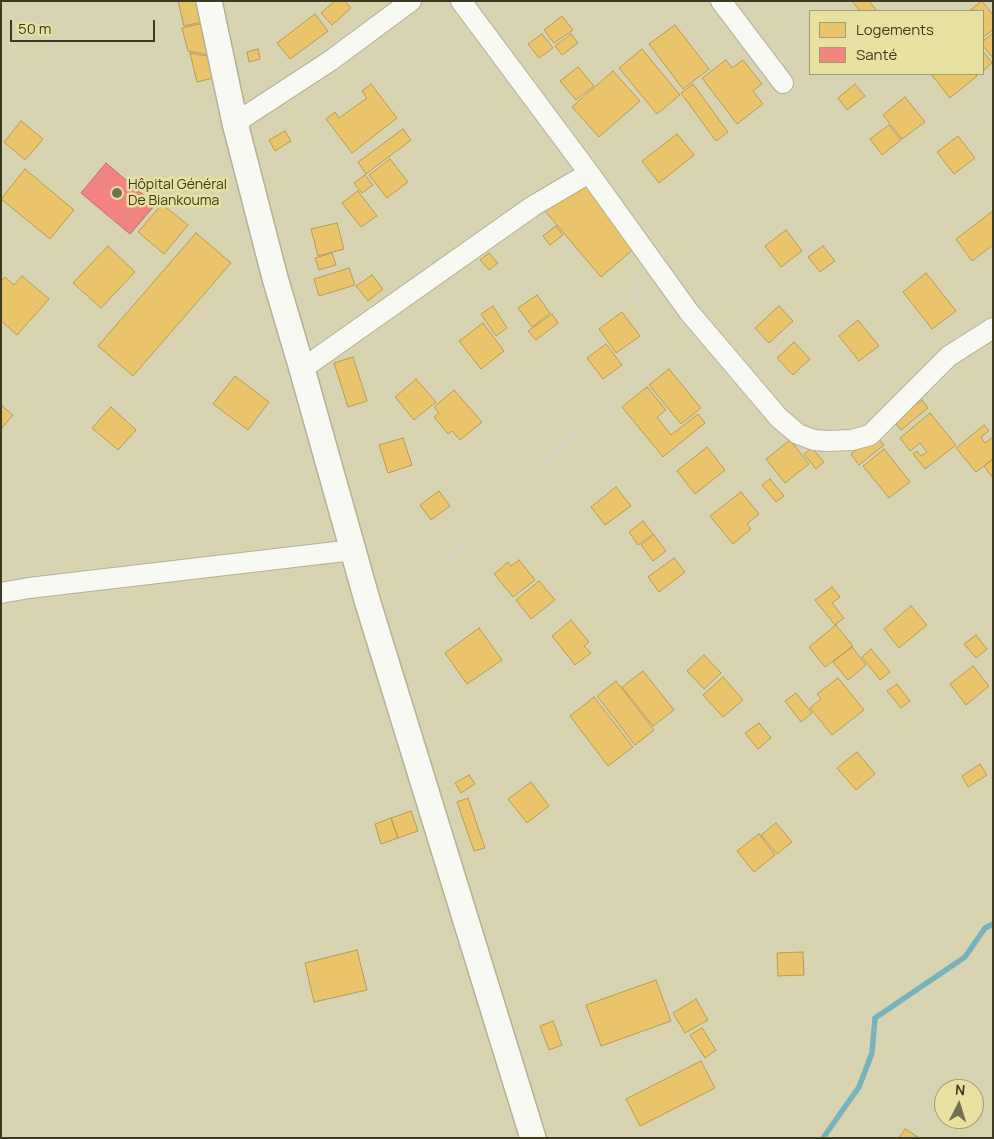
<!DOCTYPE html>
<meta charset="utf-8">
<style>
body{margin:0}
#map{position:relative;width:994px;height:1139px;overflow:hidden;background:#d8d4b2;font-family:Manrope,sans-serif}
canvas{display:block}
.frame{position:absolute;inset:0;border:2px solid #3d3a21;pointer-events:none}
.legend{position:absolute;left:809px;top:10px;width:175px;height:65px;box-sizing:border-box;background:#e8e1a2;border:1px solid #a49e6e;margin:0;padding:6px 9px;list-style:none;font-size:15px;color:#3d3a21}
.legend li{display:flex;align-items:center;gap:10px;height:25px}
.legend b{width:25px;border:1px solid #a49e6e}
.north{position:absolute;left:934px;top:1079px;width:50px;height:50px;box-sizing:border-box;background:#e8e1a2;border:1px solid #a49e6e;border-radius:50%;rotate:5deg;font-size:14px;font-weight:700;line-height:20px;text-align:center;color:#3d3a21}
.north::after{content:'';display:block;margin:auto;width:18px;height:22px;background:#737054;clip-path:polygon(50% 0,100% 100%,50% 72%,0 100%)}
.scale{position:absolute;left:10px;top:20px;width:145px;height:22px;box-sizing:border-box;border:2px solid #3d3a21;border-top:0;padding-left:6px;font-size:15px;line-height:18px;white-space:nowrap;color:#3d3a21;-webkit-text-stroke:4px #e8e1a2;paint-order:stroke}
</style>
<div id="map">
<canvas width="994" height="1139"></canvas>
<div class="frame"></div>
<ul class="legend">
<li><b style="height:14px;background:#e9c46a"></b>Logements</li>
<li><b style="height:14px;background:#f28482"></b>Santé</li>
</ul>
<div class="north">N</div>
<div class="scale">50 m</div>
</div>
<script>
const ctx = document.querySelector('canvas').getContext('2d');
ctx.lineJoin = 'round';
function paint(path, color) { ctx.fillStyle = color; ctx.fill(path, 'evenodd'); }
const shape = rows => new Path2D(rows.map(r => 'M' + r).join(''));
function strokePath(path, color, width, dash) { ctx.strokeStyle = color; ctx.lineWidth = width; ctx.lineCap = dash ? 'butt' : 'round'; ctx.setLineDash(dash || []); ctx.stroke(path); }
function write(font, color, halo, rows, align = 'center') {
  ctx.font = font + ' Manrope,sans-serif'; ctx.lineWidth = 5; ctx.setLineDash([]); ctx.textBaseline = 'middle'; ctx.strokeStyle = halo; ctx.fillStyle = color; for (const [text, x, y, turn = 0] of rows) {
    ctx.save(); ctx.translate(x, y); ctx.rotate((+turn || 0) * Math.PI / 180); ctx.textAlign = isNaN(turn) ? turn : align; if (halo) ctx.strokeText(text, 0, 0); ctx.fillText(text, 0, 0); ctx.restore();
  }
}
const homes = shape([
 [178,1,197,1,202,22,184,26,178,1],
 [335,1,345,1,351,8,332,25,321,13,335,1],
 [852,1,869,1,877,11,860,11,852,1],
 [982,1,993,15,993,30,983,37,983,11,969,11,982,1],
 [315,14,328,31,290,59,277,43,315,14],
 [562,16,573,30,554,43,544,30,562,16],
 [203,23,210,55,188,51,182,28,203,23],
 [675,25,709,69,683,89,649,44,675,25],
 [993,33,993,58,983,46,983,41,993,33],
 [542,34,553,48,539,58,528,44,542,34],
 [571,34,578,43,562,55,555,46,571,34],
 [258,49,260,59,249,62,247,52,258,49],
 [642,49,680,95,657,114,619,68,642,49],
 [983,51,992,63,983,71,983,51],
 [190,53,207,56,213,78,197,82,190,53],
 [726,60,732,68,743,60,762,84,753,91,763,104,737,124,702,78,726,60],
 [578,67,594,86,576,100,560,81,578,67],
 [613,71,640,101,599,137,572,107,613,71],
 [931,74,975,74,977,76,950,98,931,74],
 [371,84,397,118,352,153,326,119,335,112,339,118,367,98,362,91,371,84],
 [693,84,728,132,716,141,681,93,693,84],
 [855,84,865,96,847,110,838,98,855,84],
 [905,97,925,122,902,139,883,115,905,97],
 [21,121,43,139,25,160,4,142,21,121],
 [889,125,901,140,882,155,870,139,889,125],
 [403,129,411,140,366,174,358,162,403,129],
 [285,131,291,141,275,151,269,140,285,131],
 [677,134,694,155,659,183,642,161,677,134],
 [958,136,975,158,954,174,937,152,958,136],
 [390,159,408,182,387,198,369,175,390,159],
 [25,169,74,210,50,239,1,199,25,169],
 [365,175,373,185,362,193,354,183,365,175],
 [587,176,643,241,601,277,545,211,587,176],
 [358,191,377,216,361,227,342,203,358,191],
 [162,204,188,225,164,254,138,232,162,204],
 [993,211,993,245,972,261,956,239,993,211],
 [337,223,344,249,318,256,311,229,337,223],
 [556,226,563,235,550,245,543,236,556,226],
 [786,230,802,251,781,267,765,246,786,230],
 [196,233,231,263,133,376,98,346,196,233],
 [108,246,135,272,101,308,73,283,108,246],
 [823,246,835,261,820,272,808,257,823,246],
 [332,253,336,265,319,270,315,258,332,253],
 [489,253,498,263,489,270,480,260,489,253],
 [349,268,355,285,319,296,314,279,349,268],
 [926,273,956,311,932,329,903,292,926,273],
 [372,275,383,289,368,301,356,286,372,275],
 [22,276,49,299,17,335,1,321,1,281,5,277,14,285,22,276],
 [537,295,550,313,532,327,518,308,537,295],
 [493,306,507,328,496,336,481,314,493,306],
 [779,306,793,321,769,343,755,328,779,306],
 [622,312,640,336,616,353,599,329,622,312],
 [552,314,558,323,536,340,528,331,552,314],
 [858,320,879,346,859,361,839,336,858,320],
 [483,323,504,351,481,369,459,341,483,323],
 [794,342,810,359,793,375,777,358,794,342],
 [606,344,622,365,603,379,587,358,606,344],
 [353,357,367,401,348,407,334,363,353,357],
 [669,369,701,408,681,424,649,385,669,369],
 [235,376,269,402,248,430,213,404,235,376],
 [416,379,436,402,414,420,395,397,416,379],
 [647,387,666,410,657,417,671,435,698,414,705,423,663,457,622,407,647,387],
 [454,390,482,422,460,440,452,431,448,434,434,417,439,413,434,407,454,390],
 [922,400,928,408,901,430,894,421,922,400],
 [1,405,13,415,1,429,1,405],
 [111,407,136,430,118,450,92,428,111,407],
 [930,413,956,445,925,469,913,454,917,451,921,456,927,452,920,443,910,451,900,438,930,413],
 [984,425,989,431,981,437,985,443,993,437,993,459,976,472,956,448,984,425],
 [875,435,884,445,859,465,851,454,875,435],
 [403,438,412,465,388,473,379,445,403,438],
 [790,440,809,464,785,483,766,459,790,440],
 [707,447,725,470,695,494,677,471,707,447],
 [812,448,824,462,816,469,804,454,812,448],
 [884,449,910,482,889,498,863,466,884,449],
 [993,459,993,478,984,466,993,459],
 [770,479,784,496,776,502,762,485,770,479],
 [616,487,631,506,605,525,591,507,616,487],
 [439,491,450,506,431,520,420,505,439,491],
 [741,492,759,514,747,524,751,529,733,544,710,516,741,492],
 [643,521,653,534,638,545,629,532,643,521],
 [654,535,666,551,653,561,641,545,654,535],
 [674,558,685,572,659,592,648,577,674,558],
 [519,560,535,580,513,597,494,574,508,562,511,566,519,560],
 [539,581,555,600,531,619,516,600,539,581],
 [832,587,840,597,832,603,844,618,835,625,815,600,832,587],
 [911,606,927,625,899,648,884,629,911,606],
 [571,620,589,642,584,646,591,653,575,665,552,636,571,620],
 [836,625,853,646,825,667,809,647,836,625],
 [479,628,502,660,467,684,445,653,479,628],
 [976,635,987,649,976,658,964,644,976,635],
 [852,647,866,665,848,680,833,662,852,647],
 [871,649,890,672,880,680,862,657,871,649],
 [704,655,721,673,704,689,687,671,704,655],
 [973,666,989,686,966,705,950,684,973,666],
 [643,671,674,710,653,726,622,687,643,671],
 [723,677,743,700,723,717,703,695,723,677],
 [838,678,864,710,832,735,810,708,821,699,817,694,838,678],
 [616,681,654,730,635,745,597,696,616,681],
 [897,684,910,701,901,708,887,691,897,684],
 [796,693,812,713,801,722,785,701,796,693],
 [594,697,633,747,608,766,570,716,594,697],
 [759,723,771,738,758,749,745,733,759,723],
 [857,752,875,774,856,790,837,768,857,752],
 [980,764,987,775,968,787,962,776,980,764],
 [469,775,475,784,461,793,455,783,469,775],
 [531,782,549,806,527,823,508,799,531,782],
 [468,798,485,848,474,851,457,802,468,798],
 [411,811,418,831,398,838,391,818,411,811],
 [391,818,398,838,381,844,375,824,391,818],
 [776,823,792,842,777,854,761,835,776,823],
 [759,834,775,855,754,872,737,851,759,834],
 [357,950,367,990,314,1002,305,963,357,950],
 [803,952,804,975,778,976,777,953,803,952],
 [656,980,671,1021,601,1046,586,1005,656,980],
 [696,999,708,1020,685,1033,673,1013,696,999],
 [553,1021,562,1045,549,1050,540,1026,553,1021],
 [702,1028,716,1050,705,1058,690,1035,702,1028],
 [701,1061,715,1088,640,1126,626,1099,701,1061],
 [905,1129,918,1137,899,1138,905,1129]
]);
paint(homes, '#e9c46a');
strokePath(homes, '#b59b54', 1);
const health = shape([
 [106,163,155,205,130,234,81,193,106,163]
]);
paint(health, '#f28482');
strokePath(health, '#bc6e65', 1);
strokePath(shape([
 [823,1138,859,1087,872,1053,875,1018,965,957,985,928,993,924]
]), '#77b3bc', 5.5);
const minor = shape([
 [461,1,589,173,689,312,779,418,798,434,814,440,829,441,852,440,870,435,949,356,993,328],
 [721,1,783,83],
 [235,123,330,61,411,1],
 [302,369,533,206,589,173],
 [1,593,29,588,353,550]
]);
const tertiary = shape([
 [209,1,235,123,275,278,302,369,367,600,533,1138]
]);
strokePath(minor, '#b4b196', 22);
strokePath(tertiary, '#b4b196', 28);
strokePath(shape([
 [386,593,432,572,516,499,568,438,605,410,648,371,651,337,636,299,638,274]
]), '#d3d1c7', 3, [4, 4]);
strokePath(minor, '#f9f9f3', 20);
strokePath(tertiary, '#f9f9f3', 25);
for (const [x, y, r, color] of [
 [117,193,6,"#737054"]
]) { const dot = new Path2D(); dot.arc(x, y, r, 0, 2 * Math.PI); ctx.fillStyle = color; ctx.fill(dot); strokePath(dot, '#e8e1a2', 2); }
write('14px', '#3d3a21', '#e8e1a2', [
 ["Hôpital Général",128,185],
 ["De Biankouma",128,201]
], 'left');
</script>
